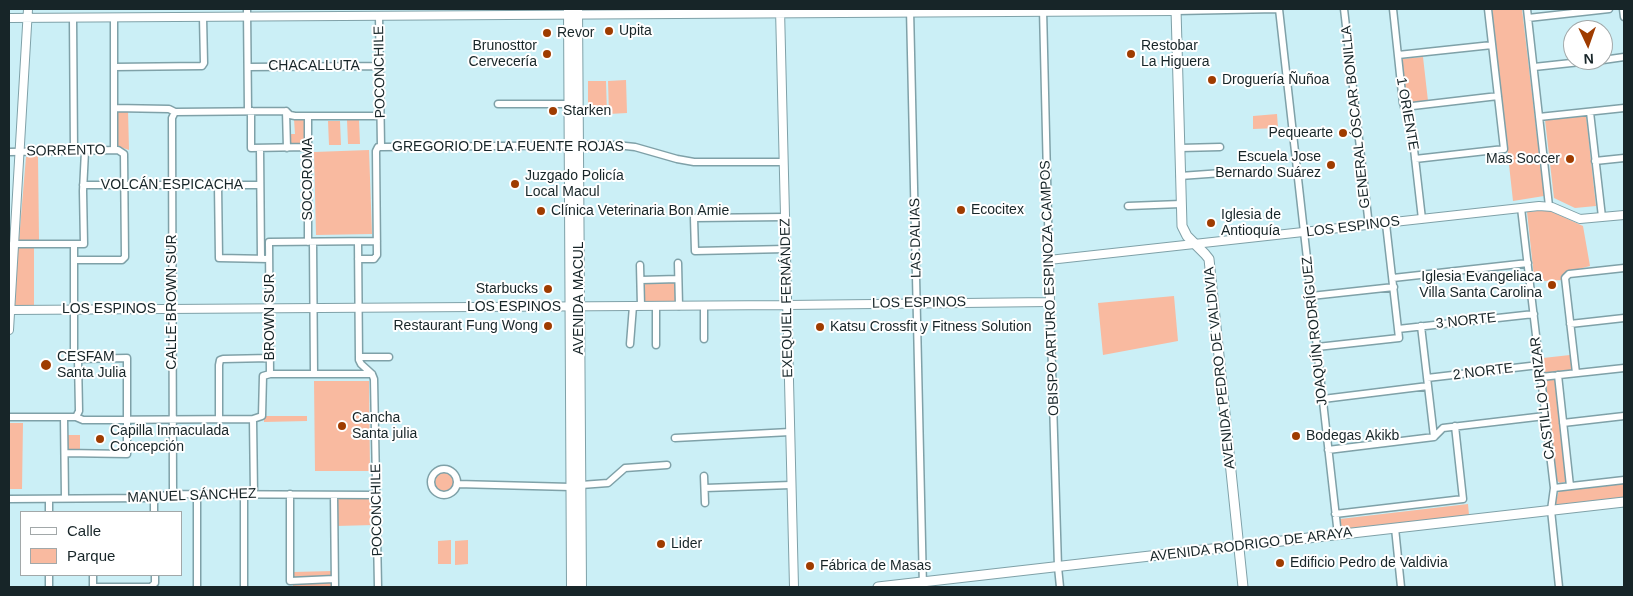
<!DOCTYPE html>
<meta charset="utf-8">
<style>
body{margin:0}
#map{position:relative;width:1633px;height:596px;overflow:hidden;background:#cbeff6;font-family:Arial,sans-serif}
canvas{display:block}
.frame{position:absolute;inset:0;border:10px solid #172528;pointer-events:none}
.legend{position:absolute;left:20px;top:511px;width:162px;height:65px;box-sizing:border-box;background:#fff;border:1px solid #a2a8a9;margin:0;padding:6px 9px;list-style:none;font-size:15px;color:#172528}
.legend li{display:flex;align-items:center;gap:10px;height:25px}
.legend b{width:25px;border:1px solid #a2a8a9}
.north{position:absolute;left:1563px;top:20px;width:50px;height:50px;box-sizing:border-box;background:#fff;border:1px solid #a2a8a9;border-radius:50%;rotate:177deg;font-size:14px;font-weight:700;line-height:20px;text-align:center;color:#172528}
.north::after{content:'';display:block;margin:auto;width:18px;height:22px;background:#9f3c00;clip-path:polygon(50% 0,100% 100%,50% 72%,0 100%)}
</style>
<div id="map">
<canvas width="1633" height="596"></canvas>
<div class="frame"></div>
<ul class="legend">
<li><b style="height:6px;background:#fff"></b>Calle</li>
<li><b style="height:14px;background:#f9baa0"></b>Parque</li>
</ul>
<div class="north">N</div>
</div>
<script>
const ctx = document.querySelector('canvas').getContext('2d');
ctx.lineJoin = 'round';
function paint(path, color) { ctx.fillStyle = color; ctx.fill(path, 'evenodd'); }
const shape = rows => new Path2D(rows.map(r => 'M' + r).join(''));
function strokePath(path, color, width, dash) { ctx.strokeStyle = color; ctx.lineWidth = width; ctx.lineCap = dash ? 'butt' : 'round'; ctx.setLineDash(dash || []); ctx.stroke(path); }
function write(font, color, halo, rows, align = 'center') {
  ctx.font = font + ' Arial,sans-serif'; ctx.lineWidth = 4; ctx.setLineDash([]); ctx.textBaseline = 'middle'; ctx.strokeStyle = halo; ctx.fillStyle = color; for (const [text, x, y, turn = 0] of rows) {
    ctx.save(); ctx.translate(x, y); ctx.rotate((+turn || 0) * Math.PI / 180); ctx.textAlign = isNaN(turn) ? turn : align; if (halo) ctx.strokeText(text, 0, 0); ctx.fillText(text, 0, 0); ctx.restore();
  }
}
paint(shape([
 [1492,9,1522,9,1544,196,1513,201],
 [1423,57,1428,101,1411,103,1404,91,1400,59],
 [626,80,627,113,609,114,608,81],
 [588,81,606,81,607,114,588,114],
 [117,110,128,110,129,150,117,146],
 [1277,114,1278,128,1253,129,1253,116],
 [1586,115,1596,206,1575,208,1554,198,1545,120],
 [294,119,305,119,306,145,290,146,289,134,295,134],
 [347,120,359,120,360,144,348,144],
 [328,121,340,121,341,145,329,145],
 [369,150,372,234,316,235,314,152],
 [38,156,39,240,19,240,26,157],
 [1548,210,1583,226,1590,266,1567,272,1563,280,1545,281,1534,277,1527,212],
 [18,247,34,247,34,305,15,305],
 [678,279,679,306,641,306,641,280],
 [1174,296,1178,341,1103,355,1098,303],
 [1570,355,1572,372,1545,374,1543,358],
 [1553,378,1556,381,1567,478,1565,482,1560,483,1556,480,1546,382,1547,380],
 [314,381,369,381,370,471,315,471],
 [264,416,307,416,307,421,264,422],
 [9,423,23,423,22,489,9,489],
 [68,435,80,435,80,450,68,450],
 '431 482a13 13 0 1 1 26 0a13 13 0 1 1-26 0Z',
 [1624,483,1624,497,1555,505,1559,490],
 [373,497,374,525,336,526,336,498],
 [1468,504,1469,515,1342,529,1340,519],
 [451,540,451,564,438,564,438,541],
 [468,540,468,564,455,565,455,541],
 [332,571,332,587,293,587,293,572]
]), '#f9baa0');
const minor = shape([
 [247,9,248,111],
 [910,9,923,587],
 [1043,9,1049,260],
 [1279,9,1338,535],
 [1344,9,1369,226],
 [1393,9,1403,103,1411,123,1422,219],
 [1527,9,1549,206],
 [1623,9,1624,17],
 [1176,11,1277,9],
 [73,18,74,151],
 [114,18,114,150],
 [1528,18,1609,9],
 [1398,55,1492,45],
 [1603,60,1624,57],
 [114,67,202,66,204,63,203,17],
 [248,67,380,66],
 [1534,67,1599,60],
 [498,104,569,104],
 [1404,107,1498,96],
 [114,108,169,109,175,112,286,111,290,115,295,116,380,116],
 [251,111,251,148,308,147],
 [286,111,287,148],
 [1590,112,1602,217],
 [308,116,308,242],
 [1539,117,1624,108],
 [381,147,616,145,635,147,677,159,694,162,783,162],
 [260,148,261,259],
 [1180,148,1220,147],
 [9,152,118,150,124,154,125,257,122,260,74,260],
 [1415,159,1504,149,1488,9],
 [1595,161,1624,158],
 [1180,176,1236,172],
 [83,185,260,185],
 [218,185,219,258,269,259],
 [1128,206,1181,204],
 [1521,208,1554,488,1551,510,1559,587],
 [785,217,694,218,695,251,786,249],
 [313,242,314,374],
 [358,242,359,360,361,364,372,374,374,379,378,587],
 [13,244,84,244,83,191,85,151],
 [74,244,74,355,75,358,78,359,79,411,76,417],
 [358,259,374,259,377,255,376,151,378,147,381,147,379,16],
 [678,263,679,306],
 [640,265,641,306],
 [1393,278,1528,263],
 [641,280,678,279],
 [1311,296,1394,287],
 [1050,302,1058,567,1060,587],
 [704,306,704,339],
 [1570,324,1624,318],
 [1421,326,1434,437],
 [1398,329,1534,314],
 [630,344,633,306],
 [656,345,656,306],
 [1317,347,1399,338,1386,224],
 [359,357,389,357],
 [1576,373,1565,278,1569,274,1624,268],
 [270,374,269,242,377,241],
 [1558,375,1570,486],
 [1541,377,1624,368],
 [1427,378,1539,365],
 [1323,399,1428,386],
 [9,417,76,417,83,420,253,419],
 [64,417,65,498],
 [219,419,219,365,220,360,223,359,270,358],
 [1563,423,1624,416],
 [675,438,790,432],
 [1328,450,1434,437,1443,428,1545,416],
 [65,453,127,454,127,358,78,359],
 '431 482a13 13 0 1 1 26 0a13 13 0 1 1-26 0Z',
 [704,476,705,503],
 [457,484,571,487],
 [581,485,608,483,625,468,667,465],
 [705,488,791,485],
 [1554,488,1624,480],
 [173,494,172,118,175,112],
 [244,494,244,587],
 [254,494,253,419,262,416,263,376,270,374,372,374],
 [290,494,290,581,334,579],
 [334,495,335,587],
 [154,497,154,512],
 [9,499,149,498,173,494,376,495],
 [49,499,49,512],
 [1335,514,1463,499,1455,426],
 [1395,528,1401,587],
 [49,575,49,587],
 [93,575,93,587,151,587,155,583,155,575],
 [197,587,197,494]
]);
const tertiary = shape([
 [780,9,794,587],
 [9,18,1176,11],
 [10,310,787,305,1050,302,1049,260,1539,206,1552,207,1580,219,1624,215],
 [9,330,28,9]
]);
const secondary = shape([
 [1176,9,1182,226,1187,236,1205,254,1209,259,1243,587],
 [878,587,1624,502]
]);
const primary = shape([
 [569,9,572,587],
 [577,9,581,587]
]);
strokePath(minor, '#7fa1a8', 9);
strokePath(tertiary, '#7fa1a8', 10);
strokePath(secondary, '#7fa1a8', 11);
strokePath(primary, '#7fa1a8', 12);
strokePath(minor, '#fff', 6);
strokePath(tertiary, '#fff', 8);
strokePath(secondary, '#fff', 9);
strokePath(primary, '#fff', 10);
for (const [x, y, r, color] of [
 [609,31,5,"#9f3c00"],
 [547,33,5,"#9f3c00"],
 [547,54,5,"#9f3c00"],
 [1131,54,5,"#9f3c00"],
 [1212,80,5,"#9f3c00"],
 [553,111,5,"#9f3c00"],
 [1343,133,5,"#9f3c00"],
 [1570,159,5,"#9f3c00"],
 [1331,165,5,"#9f3c00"],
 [515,184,5,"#9f3c00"],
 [961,210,5,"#9f3c00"],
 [541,211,5,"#9f3c00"],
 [1211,223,5,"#9f3c00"],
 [1552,285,5,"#9f3c00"],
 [548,289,5,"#9f3c00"],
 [548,326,5,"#9f3c00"],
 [820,327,5,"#9f3c00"],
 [46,365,6,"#9f3c00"],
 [342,426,5,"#9f3c00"],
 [1296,436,5,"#9f3c00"],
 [100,439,5,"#9f3c00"],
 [661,544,5,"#9f3c00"],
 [1280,563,5,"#9f3c00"],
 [810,566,5,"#9f3c00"]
]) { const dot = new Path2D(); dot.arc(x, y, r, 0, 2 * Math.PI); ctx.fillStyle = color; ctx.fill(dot); strokePath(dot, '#fff', 2); }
write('14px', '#172528', '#fff', [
 ["Upita",619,31],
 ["Revor",557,33],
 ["Brunosttor",537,46,"right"],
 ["Cervecería",537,62,"right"],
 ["Restobar",1141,46],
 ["La Higuera",1141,62],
 ["Droguería Ñuñoa",1222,80],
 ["Starken",563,111],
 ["Pequearte",1333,133,"right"],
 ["Escuela Jose",1321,157,"right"],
 ["Bernardo Suárez",1321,173,"right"],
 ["Mas Soccer",1560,159,"right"],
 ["Juzgado Policía",525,176],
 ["Local Macul",525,192],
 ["Ecocitex",971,210],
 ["Clínica Veterinaria Bon Amie",551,211],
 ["Iglesia de",1221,215],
 ["Antioquía",1221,231],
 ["Iglesia Evangeliaca",1542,277,"right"],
 ["Villa Santa Carolina",1542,293,"right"],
 ["Starbucks",538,289,"right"],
 ["Restaurant Fung Wong",538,326,"right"],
 ["Katsu Crossfit y Fitness Solution",830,327],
 ["CESFAM",57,357],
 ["Santa Julia",57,373],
 ["Cancha",352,418],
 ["Santa julia",352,434],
 ["Capilla Inmaculada",110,431],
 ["Concepción",110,447],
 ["Bodegas Akikb",1306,436],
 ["Lider",671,544],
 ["Edificio Pedro de Valdivia",1290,563],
 ["Fábrica de Masas",820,566]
], 'left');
write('14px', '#172528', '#fff', [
 ["CHACALLUTA",314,66],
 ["POCONCHILE",380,72,-91],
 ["1 ORIENTE",1407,114,80],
 ["GENERAL ÓSCAR BONILLA",1356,117,-96],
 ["GREGORIO DE LA FUENTE ROJAS",508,147],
 ["SORRENTO",66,151,-1],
 ["SOCOROMA",308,179,-90],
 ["VOLCÁN ESPICACHA",172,185],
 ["LOS ESPINOS",1353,227,-7],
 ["LAS DALIAS",916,238,-91],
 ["OBISPO ARTURO ESPINOZA CAMPOS",1050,288,-92],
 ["AVENIDA MACUL",579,298,-90],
 ["EXEQUIEL FERNÁNDEZ",787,298,-91],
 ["CALLE BROWN SUR",172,302,-90],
 ["LOS ESPINOS",919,303,-1],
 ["LOS ESPINOS",514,307],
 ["LOS ESPINOS",109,309],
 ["BROWN SUR",270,317,-90],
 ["3 NORTE",1466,321,-6],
 ["JOAQUÍN RODRÍGUEZ",1315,331,-96],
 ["AVENIDA PEDRO DE VALDIVIA",1220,368,-96],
 ["2 NORTE",1483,372,-7],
 ["CASTILLO URIZAR",1543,398,-97],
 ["MANUEL SÁNCHEZ",192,496,-2],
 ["POCONCHILE",377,510,-91],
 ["AVENIDA RODRIGO DE ARAYA",1251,545,-7]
]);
</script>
